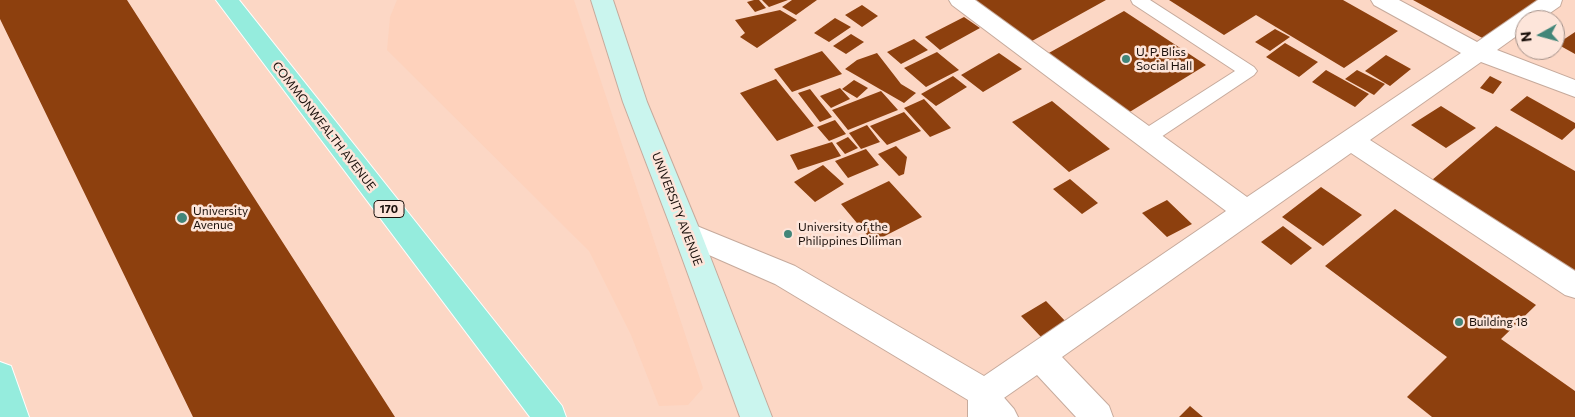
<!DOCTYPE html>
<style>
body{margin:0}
#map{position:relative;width:1575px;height:417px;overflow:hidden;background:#fde5da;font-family:Commissioner,sans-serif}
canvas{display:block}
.north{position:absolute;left:1515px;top:10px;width:50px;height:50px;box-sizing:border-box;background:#fde5da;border:1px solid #a39088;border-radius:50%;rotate:263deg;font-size:14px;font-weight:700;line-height:20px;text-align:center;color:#1b110c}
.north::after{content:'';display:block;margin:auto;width:18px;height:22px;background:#428679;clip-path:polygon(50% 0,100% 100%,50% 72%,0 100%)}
</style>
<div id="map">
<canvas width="1575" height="417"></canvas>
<div class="north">N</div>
</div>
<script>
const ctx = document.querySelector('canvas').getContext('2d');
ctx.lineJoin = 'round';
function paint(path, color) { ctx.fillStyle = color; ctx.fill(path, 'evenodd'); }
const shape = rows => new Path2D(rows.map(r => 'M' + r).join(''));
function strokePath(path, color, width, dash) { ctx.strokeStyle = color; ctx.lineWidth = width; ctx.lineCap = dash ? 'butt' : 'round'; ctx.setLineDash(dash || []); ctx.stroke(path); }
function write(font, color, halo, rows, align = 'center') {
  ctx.font = font + ' Commissioner,sans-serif'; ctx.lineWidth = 5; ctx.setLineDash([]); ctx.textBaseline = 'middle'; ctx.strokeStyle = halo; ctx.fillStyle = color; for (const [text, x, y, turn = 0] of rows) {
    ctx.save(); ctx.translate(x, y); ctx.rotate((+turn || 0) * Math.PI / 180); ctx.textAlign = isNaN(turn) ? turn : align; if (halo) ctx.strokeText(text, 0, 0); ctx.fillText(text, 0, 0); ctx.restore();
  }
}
paint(shape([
 [0,0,1575,0,1575,417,0,417],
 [1525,20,1555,20,1555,50,1525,50]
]), '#fcd7c5');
paint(shape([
 [397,0,574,0,703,388,688,405,659,406,631,335,589,251,387,50,390,17]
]), '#fed2bc');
paint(shape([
 [0,0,127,0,395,417,193,417,0,19],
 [754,0,759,0,766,8,755,12,747,2],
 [762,0,788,0,769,7],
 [792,0,817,0,796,15,782,7],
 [975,0,1106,0,1032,41],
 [1169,0,1343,0,1398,31,1344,68,1256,15,1224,35],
 [1413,0,1544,0,1486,40],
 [862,5,878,16,862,27,845,15],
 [780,10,797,20,757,48,740,37,745,33,735,20],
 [1124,11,1206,65,1128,113,1047,54],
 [964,17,980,28,940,50,925,37],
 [835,18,851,27,829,42,814,33],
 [1275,29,1290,37,1270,51,1255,42],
 [1575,32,1575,54,1557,44],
 [851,34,864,42,846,54,833,46],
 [914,39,928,50,901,64,887,52],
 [1285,43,1318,62,1299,77,1266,57],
 [822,51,842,74,792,92,774,69],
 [937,52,959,70,926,87,904,68],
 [877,53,901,84,916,93,904,103,845,69,857,60],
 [999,53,1022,69,983,92,961,75],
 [1386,55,1411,69,1390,86,1365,71],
 [1326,70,1369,94,1355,107,1312,82],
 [1357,70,1385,84,1374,95,1345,79],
 [953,76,967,87,936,106,921,94],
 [1490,76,1502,82,1493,94,1480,88],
 [776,79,814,126,777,141,740,93],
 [854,80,868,88,857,98,842,89],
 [840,88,850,99,831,108,820,96],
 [810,89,832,117,820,122,798,93],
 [881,91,898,110,848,130,832,110],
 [1527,96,1575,123,1575,128,1562,140,1510,110],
 [924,99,951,128,930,137,904,108],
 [1052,101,1110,149,1069,172,1012,122],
 [1441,106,1476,128,1446,148,1411,125],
 [904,112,921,131,887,145,870,126],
 [835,120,846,134,829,141,817,127],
 [867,125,880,142,861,149,849,133],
 [1496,126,1575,171,1575,271,1432,180],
 [848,137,858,148,845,154,836,143],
 [832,142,841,156,798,170,790,155],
 [896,146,907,157,904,174,899,176,878,154],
 [866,149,879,165,848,178,835,161],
 [823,165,844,184,815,202,794,182],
 [1070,179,1098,203,1082,214,1053,189],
 [889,181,922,217,873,242,841,204],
 [1321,187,1362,215,1323,246,1282,217],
 [1167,200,1192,224,1167,237,1142,213],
 [1395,209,1536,305,1501,339,1575,391,1575,417,1432,417,1407,397,1447,357,1325,266],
 [1283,226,1312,248,1291,265,1261,242],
 [1046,301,1068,324,1043,339,1021,316],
 [1190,406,1203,417,1179,417]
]), '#8d400e');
const lane = shape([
 [1131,0,1150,0,1254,67,1257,71,1254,75,1152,143,1145,145,1138,143,1136,138,1138,133,1235,71,1133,4,1131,0],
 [985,382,993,385,1014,409,1018,417,991,417,977,401,973,393,977,385,985,382]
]);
const street = shape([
 [949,0,975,0,1247,197,1461,53,1374,5,1371,0,1399,0,1477,42,1538,0,1562,0,1560,6,1540,20,1525,20,1525,30,1497,50,1575,80,1575,97,1481,62,1370,140,1575,271,1575,298,1565,295,1351,153,1062,357,1109,406,1113,417,1076,417,1037,375,1001,400,1000,417,968,417,968,400,775,284,677,241,673,233,677,225,687,222,795,266,984,376,1226,211,952,5,949,0]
]);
const secondary = shape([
 [591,0,613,0,647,102,701,233,772,417,740,417,673,233,623,102,591,0]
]);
const primary = shape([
 [216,0,239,0,562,406,566,417,530,417,216,0],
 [0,362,11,366,29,417,0,417,0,362]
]);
strokePath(lane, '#c6aa9c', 2);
strokePath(street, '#c6aa9c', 2);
strokePath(secondary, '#c6aa9c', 2);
strokePath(primary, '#fff', 2);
paint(lane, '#fff');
paint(street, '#fff');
paint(secondary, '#caf5ee');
paint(primary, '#95ecdd');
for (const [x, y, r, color] of [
 [1126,59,5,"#428679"],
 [182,218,6,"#428679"],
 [788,234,5,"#428679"],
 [1459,322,5,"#428679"]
]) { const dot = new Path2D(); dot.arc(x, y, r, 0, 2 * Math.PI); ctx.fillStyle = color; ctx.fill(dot); strokePath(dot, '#fde5da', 2); }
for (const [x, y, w] of [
 [389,209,30]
]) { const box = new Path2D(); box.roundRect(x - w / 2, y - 8.5, w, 17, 4); ctx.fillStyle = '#fde5da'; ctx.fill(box); strokePath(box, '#1b110c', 1); }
write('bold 11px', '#1b110c', null, [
 ["170",389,209]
]);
write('12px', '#1b110c', '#fde5da', [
 ["U. P. Bliss",1136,52],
 ["Social Hall",1136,66],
 ["University",193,211],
 ["Avenue",193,225],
 ["University of the",798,227],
 ["Philippines Diliman",798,241],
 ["Building 18",1469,322]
], 'left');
write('12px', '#1b110c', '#fde5da', [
 ["COMMONWEALTH AVENUE",324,126,52],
 ["UNIVERSITY AVENUE",677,209,69]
]);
</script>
